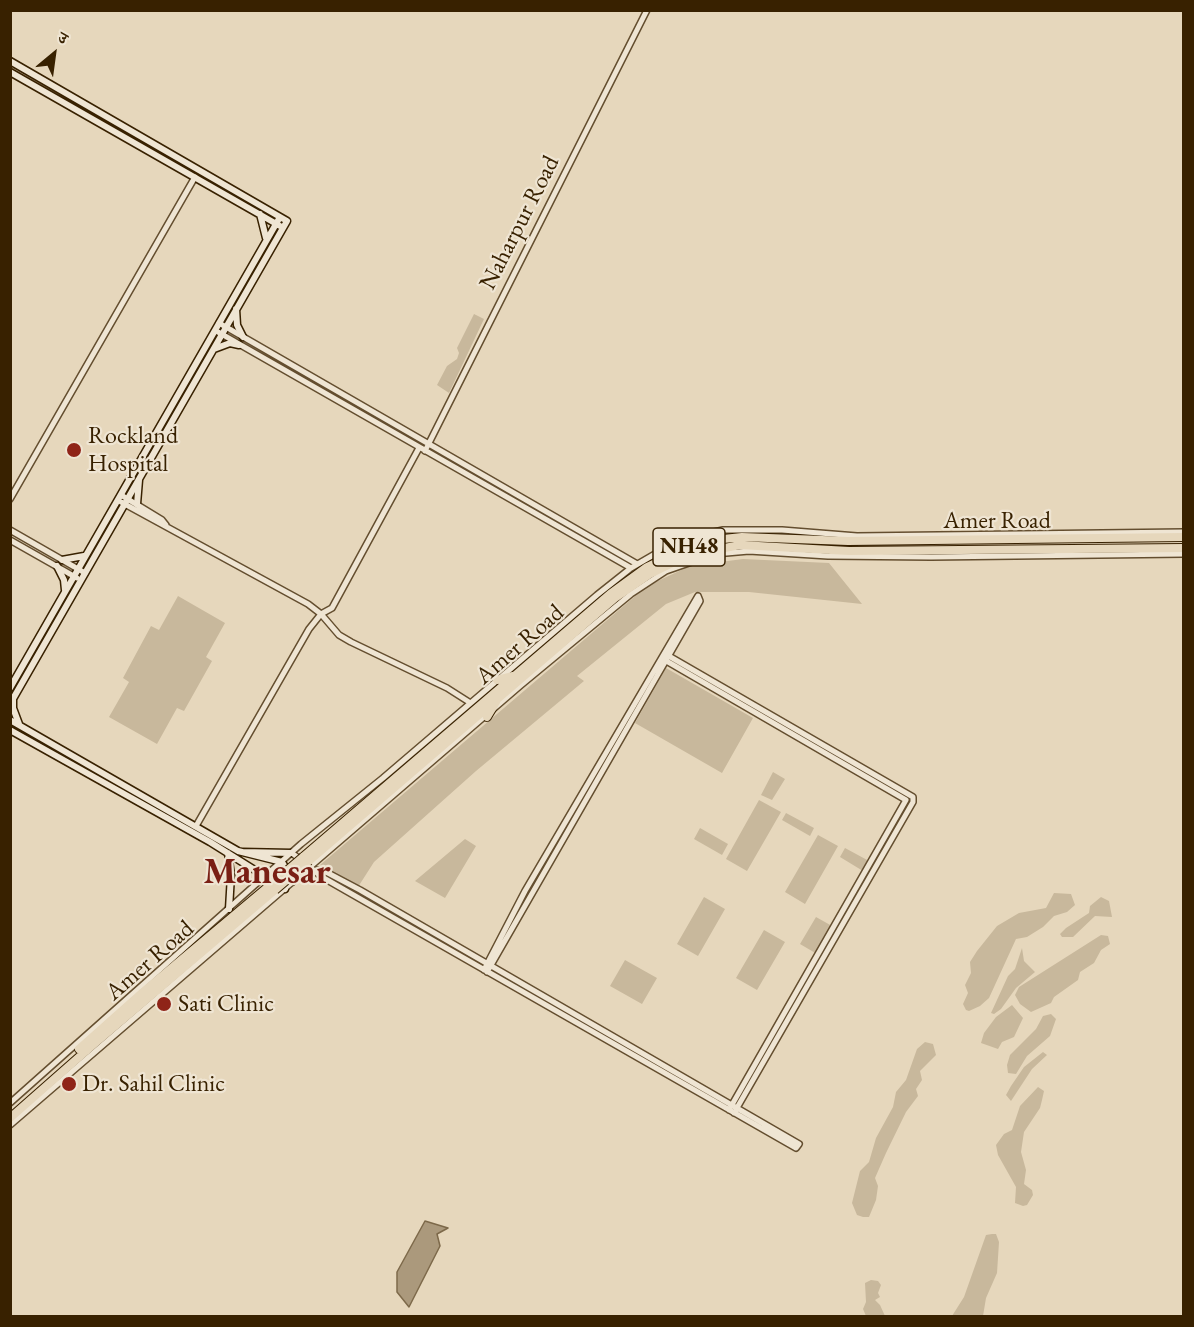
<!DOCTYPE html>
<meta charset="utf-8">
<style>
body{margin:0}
#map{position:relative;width:1194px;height:1327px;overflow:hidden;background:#e6d7bc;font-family:"EB Garamond","Noto Serif Devanagari",serif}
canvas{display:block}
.frame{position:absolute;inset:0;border:12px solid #382100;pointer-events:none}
.north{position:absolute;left:24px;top:24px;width:60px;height:60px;-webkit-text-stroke:4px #efe5d3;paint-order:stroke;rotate:29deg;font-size:16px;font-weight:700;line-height:24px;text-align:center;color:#382100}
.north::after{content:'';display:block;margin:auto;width:21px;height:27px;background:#382100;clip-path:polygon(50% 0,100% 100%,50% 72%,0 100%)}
</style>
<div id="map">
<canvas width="1194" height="1327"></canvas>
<div class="frame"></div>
<div class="north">उ</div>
</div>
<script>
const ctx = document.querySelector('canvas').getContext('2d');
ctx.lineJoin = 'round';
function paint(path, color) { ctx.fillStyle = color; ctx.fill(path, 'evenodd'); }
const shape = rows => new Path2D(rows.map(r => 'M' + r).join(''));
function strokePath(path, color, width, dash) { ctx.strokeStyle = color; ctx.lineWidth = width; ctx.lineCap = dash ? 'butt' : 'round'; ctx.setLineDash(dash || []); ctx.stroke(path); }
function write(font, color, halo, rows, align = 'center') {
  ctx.font = font + ' "EB Garamond",serif'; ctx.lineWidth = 4.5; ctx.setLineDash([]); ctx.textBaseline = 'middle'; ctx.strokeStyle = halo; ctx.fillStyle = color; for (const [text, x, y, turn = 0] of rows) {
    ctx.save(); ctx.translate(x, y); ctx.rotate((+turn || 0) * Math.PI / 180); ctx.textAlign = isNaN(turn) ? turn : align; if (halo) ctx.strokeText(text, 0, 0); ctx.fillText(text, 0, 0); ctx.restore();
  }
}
paint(shape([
 [474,314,484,319,449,393,437,385,447,366,457,359,459,353,457,348],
 [743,559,829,563,862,604,749,592,695,592,666,604,577,676,584,681,476,771,374,862,358,887,320,865,647,586,690,566],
 [178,596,225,623,206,657,212,661,184,711,177,708,157,744,109,717,129,682,123,678,151,626,159,630],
 [666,668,753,718,722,773,635,723],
 [773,772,785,779,772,800,761,795],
 [759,800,781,812,747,871,726,859],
 [786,813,814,828,810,836,782,820],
 [700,828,728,844,722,855,694,839],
 [818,835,838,846,805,904,785,892],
 [465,839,476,846,445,898,415,881],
 [845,848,869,861,863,871,840,857],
 [1054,893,1071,894,1075,905,1067,912,1054,916,1043,927,1027,937,1016,939,989,998,980,1006,969,1011,966,1010,963,1004,968,993,965,985,971,973,970,962,977,951,997,926,1019,913,1046,908],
 [704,897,725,909,698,956,677,944],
 [1101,897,1109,901,1112,917,1095,916,1073,937,1062,937,1060,934,1066,928,1089,913,1090,906],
 [816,917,832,926,817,954,800,944],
 [764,930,785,942,757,990,736,978],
 [1101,935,1108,936,1110,944,1101,950,1094,963,1080,972,1078,980,1054,997,1051,1003,1031,1012,1020,1004,1015,995,1019,987],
 [1022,948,1024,961,1035,972,1016,988,1001,1009,994,1014,991,1013,1008,976,1015,969],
 [625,960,657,978,642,1004,610,986],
 [1012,1005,1023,1018,1014,1037,1002,1042,998,1049,981,1043,984,1033,996,1017],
 [1051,1014,1056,1019,1050,1036,1027,1056,1016,1074,1008,1073,1007,1065,1010,1055,1036,1029,1043,1016],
 [925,1042,933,1044,936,1055,920,1071,922,1080,916,1089,918,1096,906,1112,886,1153,875,1178,878,1186,876,1200,869,1217,863,1217,857,1215,852,1203,860,1171,869,1162,876,1138,893,1107,896,1092,906,1080,917,1049],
 [1043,1052,1047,1055,1032,1069,1011,1101,1006,1095,1011,1086,1024,1067],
 [1038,1087,1044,1091,1042,1100,1040,1108,1024,1132,1021,1152,1026,1170,1024,1184,1032,1190,1033,1195,1027,1205,1023,1206,1015,1203,1016,1187,998,1155,996,1145,1004,1134,1012,1130,1020,1106],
 [992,1234,996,1234,999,1242,997,1273,986,1298,983,1316,952,1316,964,1297,986,1235],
 [871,1280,878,1281,881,1285,878,1293,880,1297,875,1300,880,1305,885,1316,866,1316,863,1309,866,1302,865,1283]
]), '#c8b89c');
const water = shape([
 [425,1221,448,1228,437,1234,440,1246,409,1307,397,1292,397,1272,425,1221]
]);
paint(water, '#ab997c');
strokePath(water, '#7d694a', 1.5);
const tertiary = shape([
 [219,323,637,564],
 [218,332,631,568],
 [425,451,647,10],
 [121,495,162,520,166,525],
 [10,499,195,177],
 [121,502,308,604,321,614,339,635,351,642,447,688,469,702],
 [10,530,85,573],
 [10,540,77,578],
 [667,655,913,797,913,802,734,1113],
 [663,659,906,800,729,1110],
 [196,826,309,629,321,614,332,608,419,448],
 [292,853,322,877,796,1148,799,1144],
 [316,870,326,872,360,890,799,1144],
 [484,970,525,891,698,596,700,601,487,972],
 [10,1103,301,844,383,778,597,595,631,568,662,550,701,535,723,530,782,530,857,536,1184,532],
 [10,1125,521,685,631,594,666,571,715,554,749,551,828,556,931,557,1184,554]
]);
const secondary = shape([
 [10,61,287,221,10,704],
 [10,72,280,226],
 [260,214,266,238],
 [236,309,237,325,243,337],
 [214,349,230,343,239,345],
 [137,504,139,480],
 [62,560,84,556],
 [57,566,64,580,65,590],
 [10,688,280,217],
 [13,699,13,708,19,724],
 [10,720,238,851,282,862,293,881],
 [10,730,210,842,285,889],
 [242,852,292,853],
 [228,853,231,875,229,909]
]);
const trunk = shape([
 [497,680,513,676],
 [487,717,496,702],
 [303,857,610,594,647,567,687,548,714,540,742,537,848,541,1184,537],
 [309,861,615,598,650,574,689,555,740,545,849,551,1184,548],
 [79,1049,143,992,269,886],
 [10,1118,94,1044,275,890]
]);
strokePath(tertiary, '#644e2f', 8);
strokePath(secondary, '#382100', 9);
strokePath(trunk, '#382100', 10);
strokePath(tertiary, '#efe5d3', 5);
strokePath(secondary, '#efe5d3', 6);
strokePath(trunk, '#e6d7bc', 8);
const trunkBridge = shape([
 [269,886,303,857],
 [275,890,309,861]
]);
strokePath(trunkBridge, '#382100', 10, []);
strokePath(trunkBridge, '#e6d7bc', 8);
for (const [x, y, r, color] of [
 [74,450,8,"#8f2418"],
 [164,1004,8,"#8f2418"],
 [69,1084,8,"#8f2418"]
]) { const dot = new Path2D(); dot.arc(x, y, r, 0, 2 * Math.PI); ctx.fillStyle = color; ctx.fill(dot); strokePath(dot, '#efe5d3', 2); }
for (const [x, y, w] of [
 [689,547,72]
]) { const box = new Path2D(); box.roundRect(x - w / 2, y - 19, w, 38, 4.5); ctx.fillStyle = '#efe5d3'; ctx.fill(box); strokePath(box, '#382100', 1.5); }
write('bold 22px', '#382100', null, [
 ["NH48",689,547]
]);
write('24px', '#382100', '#efe5d3', [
 ["Naharpur Road",520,223,-63],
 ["Amer Road",997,521],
 ["Amer Road",520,645,-41],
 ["Amer Road",150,961,-41]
]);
write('24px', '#382100', '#efe5d3', [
 ["Rockland",88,436],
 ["Hospital",88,464],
 ["Sati Clinic",178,1004],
 ["Dr. Sahil Clinic",82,1084]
], 'left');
write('bold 36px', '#7a1f14', '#efe5d3', [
 ["Manesar",267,873]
]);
</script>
